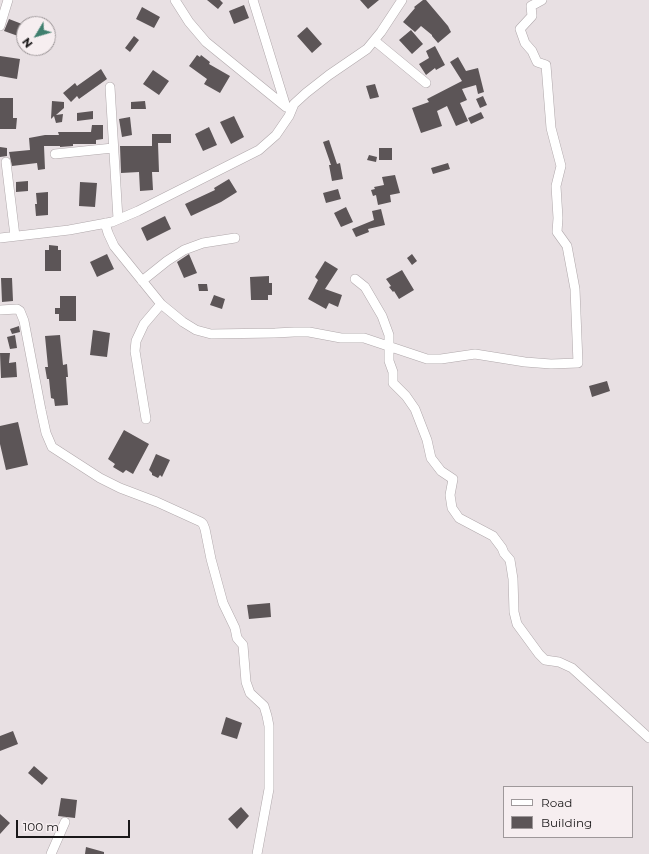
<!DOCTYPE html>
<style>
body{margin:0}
#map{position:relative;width:649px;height:854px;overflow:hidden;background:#e8e0e3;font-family:Montserrat,sans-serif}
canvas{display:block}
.legend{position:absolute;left:503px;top:786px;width:130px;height:52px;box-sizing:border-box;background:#f6eef0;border:1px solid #9e989a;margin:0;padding:5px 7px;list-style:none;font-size:12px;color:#1a1819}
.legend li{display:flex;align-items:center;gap:8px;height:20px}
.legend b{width:20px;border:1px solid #9e989a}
.north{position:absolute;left:16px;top:16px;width:40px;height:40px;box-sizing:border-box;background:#f6eef0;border:1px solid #9e989a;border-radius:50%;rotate:232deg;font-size:11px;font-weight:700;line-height:16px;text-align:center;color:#1a1819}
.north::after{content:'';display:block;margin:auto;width:14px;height:18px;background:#3f7f6e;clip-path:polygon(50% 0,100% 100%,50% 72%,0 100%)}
.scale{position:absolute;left:16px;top:820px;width:114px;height:18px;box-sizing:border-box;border:2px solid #1a1819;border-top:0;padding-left:5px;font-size:12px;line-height:14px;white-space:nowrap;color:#1a1819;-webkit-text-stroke:3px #f6eef0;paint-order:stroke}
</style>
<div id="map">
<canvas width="649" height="854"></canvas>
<ul class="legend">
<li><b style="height:5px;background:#fff"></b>Road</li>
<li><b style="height:11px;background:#5c5557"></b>Building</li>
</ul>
<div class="north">N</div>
<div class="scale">100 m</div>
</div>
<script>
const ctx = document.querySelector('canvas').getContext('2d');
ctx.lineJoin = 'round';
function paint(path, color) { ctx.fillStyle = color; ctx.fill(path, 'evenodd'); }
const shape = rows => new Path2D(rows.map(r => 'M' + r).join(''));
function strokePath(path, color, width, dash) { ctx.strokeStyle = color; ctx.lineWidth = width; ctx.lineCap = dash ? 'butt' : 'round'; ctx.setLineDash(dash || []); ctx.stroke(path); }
paint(shape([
 [207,0,220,0,223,3,218,9],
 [360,0,379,0,368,9],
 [423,0,426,0,448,26,451,32,438,43,432,36,432,35,421,26,415,32,403,22,415,8,414,7],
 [244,5,249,18,234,24,229,11],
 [142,7,160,17,154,28,136,19],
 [9,19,22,24,18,36,4,31],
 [307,27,322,44,312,53,297,36],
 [411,30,423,44,412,54,399,40],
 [134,36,139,40,130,52,125,48],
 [435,46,445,65,436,70,435,68,426,75,419,64,429,58,426,51],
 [197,55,200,57,201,55,210,62,209,64,230,76,220,93,204,84,207,79,189,66],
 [0,56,20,59,17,79,0,76],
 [458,57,466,71,478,68,484,92,478,94,476,85,462,89,467,100,460,103,468,121,456,126,447,106,437,111,442,126,421,133,412,108,429,102,427,99,462,81,450,62],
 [101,69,107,79,79,99,77,96,71,102,63,93,75,83,77,86],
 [153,70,169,81,159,95,143,84],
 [375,84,379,97,370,99,366,86],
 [483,96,487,105,480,108,476,99],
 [0,98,13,98,13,118,17,118,16,129,0,129],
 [52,101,64,102,64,108,56,115,63,114,62,122,56,123,54,116,51,119],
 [145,101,146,109,131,109,131,102],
 [93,111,93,119,77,121,77,113],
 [481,112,484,118,471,124,468,118],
 [234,116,244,137,231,144,220,122],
 [130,117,132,135,122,137,119,119],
 [92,125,103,125,103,139,96,140,96,144,73,144,73,146,60,147,60,146,44,146,45,169,38,170,37,163,12,166,9,152,30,150,29,138,45,135,59,135,58,132,91,132],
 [209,127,217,145,203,151,195,134],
 [152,134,171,134,171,143,158,143,159,172,152,172,153,190,140,191,139,172,121,173,120,146,152,146],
 [329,140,337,164,340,163,343,179,332,181,329,165,331,165,323,142],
 [0,147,7,148,7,156,0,157],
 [379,148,392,148,392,160,379,160],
 [369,155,377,157,376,162,367,160],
 [448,163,450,169,433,174,431,168],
 [395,175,400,193,390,195,391,202,378,205,376,195,373,196,371,190,375,189,374,187,384,185,382,177],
 [229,179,237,192,221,202,191,216,185,204,215,190,214,188],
 [28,181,28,191,16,192,16,182],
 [80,182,97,183,95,207,79,206],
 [338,189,341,199,326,203,323,193],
 [48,192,48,215,36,216,35,204,37,204,36,193],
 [346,207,353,222,341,227,334,213],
 [381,209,385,225,368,229,369,232,356,237,352,229,374,220,372,211],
 [165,216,171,229,147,241,141,228],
 [49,245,58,246,58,250,61,250,61,271,45,271,45,250,49,250],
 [107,254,114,269,97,277,90,262],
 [189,254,197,273,184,278,177,262],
 [412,254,417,261,412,265,407,258],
 [325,261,338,269,325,289,342,295,338,307,329,303,326,309,308,299,318,280,315,277],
 [402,270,414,290,399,299,394,291,393,292,389,287,391,286,386,279],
 [269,276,269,283,272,283,272,295,268,295,268,300,251,300,250,277],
 [1,278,12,278,13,301,2,302],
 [198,284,207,284,208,291,199,291],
 [214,295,225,299,222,309,210,305],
 [60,296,76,296,76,321,59,321,59,314,55,314,55,308,60,308],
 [19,326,20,332,12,334,10,329],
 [93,330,110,333,107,357,90,355],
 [15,335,17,348,10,349,7,337],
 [60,335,63,365,67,364,68,377,66,377,68,405,55,406,54,399,51,398,49,379,47,379,45,367,48,367,45,336],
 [0,353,10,353,9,363,16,362,17,377,1,378],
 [607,381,610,391,592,397,589,386],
 [18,422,28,465,6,470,0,444,0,426],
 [124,430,149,444,133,474,126,470,123,473,113,467,115,464,108,459],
 [156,454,170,460,162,477,160,475,158,478,152,475,152,473,149,470],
 [270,603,271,617,249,619,247,605],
 [226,717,242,723,237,739,221,734],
 [13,731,18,744,0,751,0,736],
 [34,766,48,778,42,785,28,773],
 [61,798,77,800,75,818,58,816],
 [241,807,249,816,237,829,228,819],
 [0,814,10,823,0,834],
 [86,847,104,852,104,854,85,854]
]), '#5c5557');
const street = shape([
 [175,0,189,22,206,42,286,107],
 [253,0,286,107],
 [0,26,8,0],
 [375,41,426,83],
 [110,87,118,219],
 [55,154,113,148],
 [6,162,15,236],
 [105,223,108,233,114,246,161,304,183,322,196,330,211,334,275,333,294,332,309,332,341,338,364,338,427,359,441,359,475,354,525,362,551,364,578,363,575,289,567,246,557,232,558,218,556,186,561,166,551,128,546,65,537,62,532,51,525,43,520,29,532,16,531,6,542,0],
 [0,238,69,230,112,222,138,211,259,150,276,135,289,116,294,104,306,93,329,75,367,49,381,32,402,0],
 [355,279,365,287,382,316,389,335,389,361,393,372,393,383,406,396,415,409,427,440,431,458,441,471,453,479,450,495,452,508,459,518,493,536,502,548,504,553,510,560,513,579,514,612,517,624,539,654,545,660,559,662,572,668,649,738],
 [142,281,167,261,184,250,203,243,235,238],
 [0,310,17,309,20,311,24,321,41,410,46,433,52,447,100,478,120,488,157,502,201,522,203,524,205,529,211,559,223,603,235,628,237,638,243,645,246,682,250,693,264,706,267,716,269,726,269,789,257,854],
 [146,419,135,351,136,341,144,324,161,304],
 [51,854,65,822]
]);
strokePath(street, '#b0a8ab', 10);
strokePath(street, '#fff', 9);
</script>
